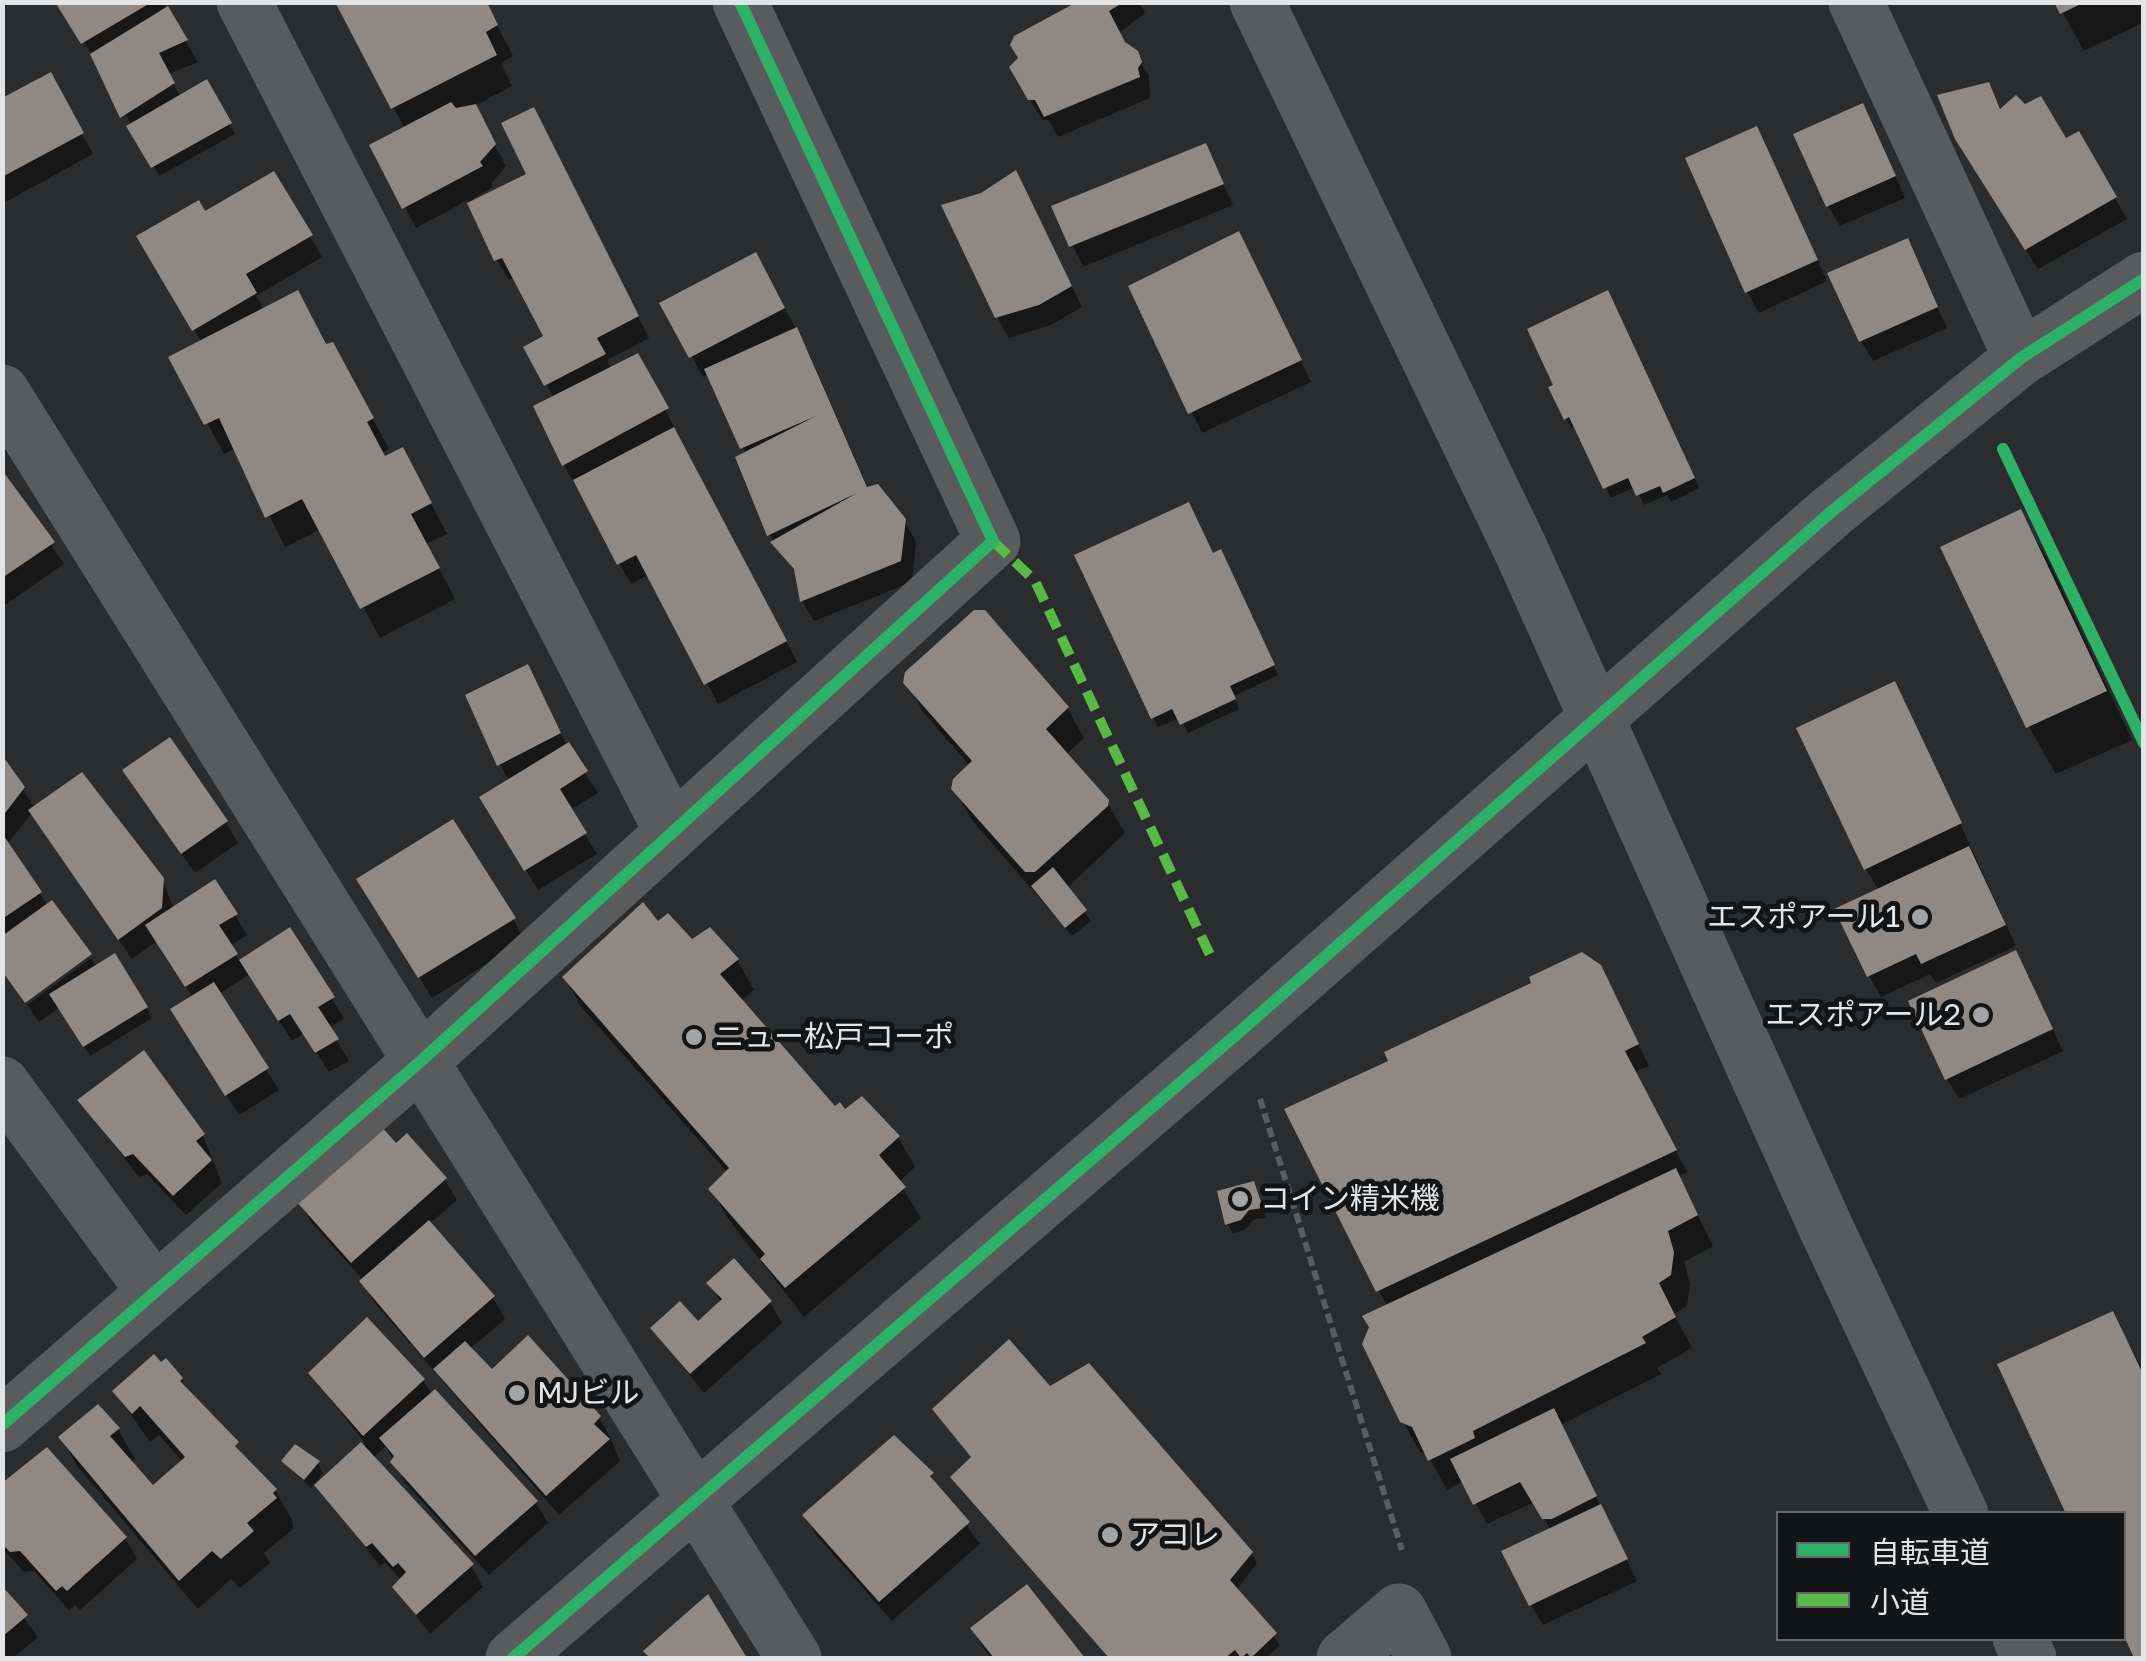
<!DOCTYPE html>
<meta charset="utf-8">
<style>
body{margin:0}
#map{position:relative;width:2146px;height:1661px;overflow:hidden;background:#2b2c2d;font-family:"Golos Text","Noto Sans JP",sans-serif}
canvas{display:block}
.frame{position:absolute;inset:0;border:5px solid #e2e4e5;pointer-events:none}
.legend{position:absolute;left:1776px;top:1511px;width:350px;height:130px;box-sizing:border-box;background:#131415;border:2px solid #666768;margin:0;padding:12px 18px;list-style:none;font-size:30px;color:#e2e4e5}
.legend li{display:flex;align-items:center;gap:20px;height:50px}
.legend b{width:50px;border:2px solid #666768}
</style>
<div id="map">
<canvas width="2146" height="1661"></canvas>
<div class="frame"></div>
<ul class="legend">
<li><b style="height:12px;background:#2db169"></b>自転車道</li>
<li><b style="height:12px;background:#58b947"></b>小道</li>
</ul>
</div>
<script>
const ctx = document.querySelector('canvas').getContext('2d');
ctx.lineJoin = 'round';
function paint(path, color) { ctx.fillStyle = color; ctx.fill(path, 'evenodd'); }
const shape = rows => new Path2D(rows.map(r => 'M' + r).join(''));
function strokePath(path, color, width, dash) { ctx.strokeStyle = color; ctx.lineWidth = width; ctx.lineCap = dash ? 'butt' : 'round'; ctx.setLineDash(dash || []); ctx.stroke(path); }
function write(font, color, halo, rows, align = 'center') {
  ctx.font = font + ' "Golos Text","Noto Sans JP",sans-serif'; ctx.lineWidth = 10; ctx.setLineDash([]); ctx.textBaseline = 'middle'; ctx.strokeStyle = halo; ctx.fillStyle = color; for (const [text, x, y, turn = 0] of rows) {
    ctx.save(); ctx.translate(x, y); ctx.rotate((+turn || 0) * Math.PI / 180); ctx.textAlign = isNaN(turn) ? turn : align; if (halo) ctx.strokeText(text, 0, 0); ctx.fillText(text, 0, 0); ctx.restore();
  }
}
paint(shape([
 [57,2,162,2,198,62,168,74,181,98,206,83,235,134,159,176,97,62],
 [338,2,485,2,513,56,501,63,512,86,474,106,506,166,491,184,493,187,473,198,476,202,529,175,544,131,649,338,607,360,612,369,637,356,797,662,718,704,649,575,631,584,564,465,554,398,527,348,547,337,516,278,509,280,497,260,468,200,416,228,372,146,405,129],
 [1111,2,1139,2,1145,13,1119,33,1149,75,1150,98,1058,137,1049,120,1042,120,1012,68],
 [2057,2,2144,2,2144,22,2084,51],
 [50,76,93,154,2,204,2,101],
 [1988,85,2002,111,2065,142,2078,134,2127,219,2038,269,1970,161],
 [1873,127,1905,198,1840,226,1828,206],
 [1756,129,1827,281,1759,313,1747,292],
 [1205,146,1233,205,1083,267,1054,207],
 [273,174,322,257,256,296,264,310,326,346,349,375,389,449,382,453,386,459,419,480,447,534,426,544,455,599,380,638,321,529,285,547,236,448,224,454,172,358,202,343,140,237,205,214],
 [1027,194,1082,307,1051,325,1009,338,997,317],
 [1906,241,1947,328,1873,361,1861,341],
 [1250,254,1311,382,1202,433,1131,287],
 [767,276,808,351,869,490,904,520,916,542,912,582,814,621,802,601,799,578,770,535,746,454,710,374,703,377,663,304],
 [1613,303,1699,488,1671,502,1667,495,1644,505,1635,487,1611,498,1576,426,1572,428,1566,418],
 [2,474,64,564,2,607],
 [2020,512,2048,560,2132,740,2056,774,2029,727],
 [1213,556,1226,562,1278,675,1234,696,1239,709,1188,733,1180,718,1158,727,1153,718],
 [906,682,1067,708,1084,738,1066,755,1107,802,1125,833,1067,888,1091,921,1072,936,972,820,954,789,970,766,924,713],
 [539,688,567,746,598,793,570,810,597,854,538,890,482,798,509,781,500,764],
 [1906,705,2016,946,1936,983,1930,974,1881,997,1869,976,1879,891,1866,869],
 [2,759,35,808,162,879,174,909,235,915,247,935,230,946,240,962,289,931,344,1018,329,1028,349,1061,329,1072,304,1033,292,1041,250,974,219,994,279,1090,239,1115,185,1030,193,998,157,941,132,959,32,813,7,844,48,906,2,971],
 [137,792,226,822,238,843,195,873],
 [372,900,513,919,525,940,432,998],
 [658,925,737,960,754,990,741,1001,835,1109,898,1137,915,1167,899,1182,921,1218,804,1317,729,1220,711,1190,728,1173,582,1008,565,978],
 [2015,954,2063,1051,1959,1099,1947,1079],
 [114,957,152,1018,90,1056,60,1007,39,1022,27,1005,91,958,97,968],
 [1611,989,1649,1066,1635,1072,1687,1172,1678,1176,1713,1246,1684,1262,1690,1284,1687,1306,1674,1314,1692,1348,1657,1368,1661,1374,1561,1425,1637,1581,1543,1625,1531,1605,1551,1530,1534,1502,1487,1524,1464,1481,1447,1490,1428,1455,1420,1452,1402,1420,1387,1306,1287,1111],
 [80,1101,203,1136,222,1183,186,1215,147,1174,139,1177],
 [396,1146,445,1180,457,1200,429,1224,493,1298,505,1319,470,1349,492,1372,599,1418,611,1439,620,1461,559,1515,374,1302,363,1280,311,1222,299,1201],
 [1253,1184,1266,1218,1254,1219,1246,1229,1233,1234,1228,1224],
 [710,1283,770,1302,782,1323,704,1393,653,1329,698,1324,721,1303],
 [2112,1314,2144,1372,2144,1658,2137,1658,2124,1630,2124,1514],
 [311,1374,423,1380,432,1395,435,1392,536,1503,548,1523,489,1575,405,1483,386,1446,373,1458,471,1566,483,1587,430,1634,395,1588,402,1581,385,1562,380,1566,317,1485,365,1443],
 [181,1379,192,1399,275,1490,292,1520,293,1529,264,1553,270,1563,240,1588,231,1579,198,1609,78,1467,61,1437,118,1429,135,1459,130,1463,153,1489,183,1462,159,1435,150,1442,115,1392],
 [1050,1389,1251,1553,1257,1563,1236,1590,1280,1645,1266,1658,1109,1658,958,1487,953,1478],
 [918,1458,980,1544,892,1621,817,1536,805,1515],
 [284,1462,318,1463,323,1473,311,1488],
 [2,1487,125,1538,137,1559,80,1610,75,1605,69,1610,34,1571,24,1572,2,1548],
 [1027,1587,1082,1658,992,1658,985,1650,973,1629],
 [2,1589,38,1637,13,1658,2,1658]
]), '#0007');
paint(shape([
 [55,2,152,2,81,44],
 [335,2,487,2,498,25,486,32,497,55,391,109],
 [1077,2,1124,2,1109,11,1125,42,1138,51,1142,62,1138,68,1140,77,1044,117,1035,100,1028,100,1009,67,1018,58,1010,45,1014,36],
 [2054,2,2085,2,2060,14],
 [168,6,188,40,159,53,175,83,120,118,90,54],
 [51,72,84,133,2,177,2,98],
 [207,79,232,123,151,168,126,126],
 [1989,82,2000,109,2016,95,2025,104,2041,96,2066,138,2079,131,2117,197,2025,250,1955,139,1937,95],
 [451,102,456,108,476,104,496,144,480,162,483,166,402,209,369,145],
 [1863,103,1896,176,1826,207,1793,134],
 [534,107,639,316,597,338,606,354,544,386,523,347,543,336,502,258,494,261,467,203,526,174,501,123],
 [1757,126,1818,260,1745,293,1685,158],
 [1206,143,1224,184,1069,247,1051,206],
 [1016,170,1072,286,1039,305,995,318,941,205,981,193],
 [274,171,313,235,246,274,257,293,192,331,136,236,199,200,205,211],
 [1239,231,1302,360,1188,414,1128,286],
 [1908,238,1938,307,1859,342,1827,273],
 [756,252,785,308,689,358,659,303],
 [298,290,326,344,333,342,374,418,367,422,385,456,403,447,432,503,411,514,440,568,360,609,302,499,265,518,219,418,204,425,168,357],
 [1608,290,1695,478,1663,493,1660,486,1636,496,1628,478,1603,489,1569,417,1564,420,1548,387,1553,385,1527,329],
 [797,327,867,487,878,484,906,519,901,561,800,602,794,569,770,542,857,493,767,536,735,457,816,416,740,449,704,369],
 [638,353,669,408,562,466,533,406],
 [674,427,787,641,704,685,636,555,617,565,573,480],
 [2,470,55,542,2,578],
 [1189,502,1213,553,1221,549,1275,665,1230,686,1236,699,1180,725,1172,709,1151,719,1074,555],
 [2021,509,2107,691,2026,728,1940,547],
 [974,610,985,610,1069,707,1046,729,1109,800,1108,806,1035,872,1025,872,951,789,953,779,972,761,903,683,905,672],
 [528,664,561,733,497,766,465,695],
 [1895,681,1962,823,1864,870,1796,728],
 [170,737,228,821,181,854,122,770],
 [569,742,588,771,560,789,587,833,524,871,479,797],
 [2,755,25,787,2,817],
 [82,772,164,878,162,908,118,940,28,810],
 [453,819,516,918,418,978,356,879],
 [2,833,42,892,2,919],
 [1969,846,2006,925,1921,964,1916,954,1867,977,1834,909],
 [1053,867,1087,910,1065,928,1031,886],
 [215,879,238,914,219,925,238,954,185,987,145,925],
 [52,900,92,954,25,1003,2,971,2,936],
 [643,902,658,921,668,913,692,939,710,927,739,959,720,974,835,1106,840,1102,845,1109,862,1096,900,1136,879,1155,906,1187,785,1288,760,1259,765,1254,708,1189,729,1168,562,977],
 [290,927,335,997,318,1007,339,1039,315,1053,290,1014,278,1021,239,960],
 [2016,950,2053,1029,1945,1080,1908,1001],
 [1582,952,1601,965,1639,1044,1625,1051,1677,1150,1376,1292,1284,1109,1388,1061,1384,1052,1531,983,1529,977],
 [115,953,148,1007,83,1047,49,994],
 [214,982,269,1068,225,1096,170,1009],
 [144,1050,205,1134,196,1141,212,1160,173,1196,133,1154,125,1157,77,1100],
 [381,1126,396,1143,407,1133,447,1178,351,1263,296,1201],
 [1676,1168,1698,1215,1668,1231,1674,1252,1671,1275,1659,1283,1676,1317,1642,1337,1646,1343,1473,1431,1475,1438,1428,1461,1412,1427,1400,1422,1362,1344,1369,1327,1362,1316],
 [1254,1181,1263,1208,1249,1210,1241,1220,1225,1225,1217,1191],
 [429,1220,495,1296,424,1358,359,1281],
 [734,1258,772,1301,690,1374,650,1328,680,1301,698,1321,722,1299,706,1283],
 [2113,1311,2144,1376,2144,1658,2134,1658,2124,1636,2124,1514,2066,1514,1997,1364],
 [367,1317,425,1379,363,1436,308,1373],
 [528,1335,601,1416,594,1424,610,1439,546,1496,433,1369,465,1341,492,1369],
 [1009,1339,1050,1386,1089,1363,1253,1552,1230,1580,1277,1633,1251,1658,1247,1653,1241,1658,1235,1650,1225,1658,1109,1658,950,1477,971,1457,932,1409],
 [154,1354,161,1362,166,1358,183,1378,180,1381,239,1442,235,1446,277,1489,273,1493,277,1498,247,1523,254,1531,221,1559,212,1551,179,1581,58,1437,98,1404,120,1428,110,1436,153,1485,185,1457,140,1406,132,1414,112,1391],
 [435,1389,538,1501,475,1556,390,1462,394,1456,379,1438],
 [1554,1408,1597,1496,1552,1519,1542,1519,1520,1482,1473,1505,1450,1459],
 [894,1435,934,1473,930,1476,970,1522,879,1602,802,1515],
 [361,1442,474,1564,416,1615,392,1587,406,1572,398,1563,393,1567,372,1543,366,1547,314,1485],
 [295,1444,320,1461,304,1480,281,1461],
 [47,1447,127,1537,67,1591,62,1586,56,1591,20,1551,10,1552,2,1544,2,1483],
 [1601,1504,1628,1559,1529,1606,1501,1551],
 [1027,1584,1085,1658,994,1658,970,1628],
 [2,1586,28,1615,2,1637],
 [708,1594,747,1658,650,1658,643,1651]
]), '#908882');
strokePath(shape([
 [1260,1099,1402,1550]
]), '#5b5c5d', 6, [10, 5]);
strokePath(shape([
 [244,2,672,832],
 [1257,2,1520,548,1827,1230,1961,1514],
 [1856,2,2021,358],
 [2,392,794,1658],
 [2,1084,154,1291],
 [2,1425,421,1061,993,541,740,2],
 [2020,1638,2029,1658],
 [513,1658,1237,1034,1831,512,2021,358,2144,279],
 [1344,1658,1399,1611,1424,1658]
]), '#5a5b5c', 55);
strokePath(shape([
 [993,541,1035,581,1210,955]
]), '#58b947', 10, [20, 10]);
strokePath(shape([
 [2003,449,2144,743],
 [2,1425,421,1061,993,541,740,2],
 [513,1658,1237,1034,1831,512,2021,358,2144,279]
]), '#2db169', 12);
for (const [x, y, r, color] of [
 [1920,917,10,"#a2a4a5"],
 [1981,1015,10,"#a2a4a5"],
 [694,1037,10,"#a2a4a5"],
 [1240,1199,10,"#a2a4a5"],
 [517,1393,10,"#a2a4a5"],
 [1110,1535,10,"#a2a4a5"]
]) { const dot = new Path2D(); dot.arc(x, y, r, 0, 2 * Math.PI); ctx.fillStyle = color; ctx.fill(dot); strokePath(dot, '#131415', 4); }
write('30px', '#e2e4e5', '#131415', [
 ["エスポアール1",1900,917,"right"],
 ["エスポアール2",1961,1015,"right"],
 ["ニュー松戸コーポ",714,1037],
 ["コイン精米機",1260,1199],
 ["MJビル",537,1393],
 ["アコレ",1130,1535]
], 'left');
</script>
